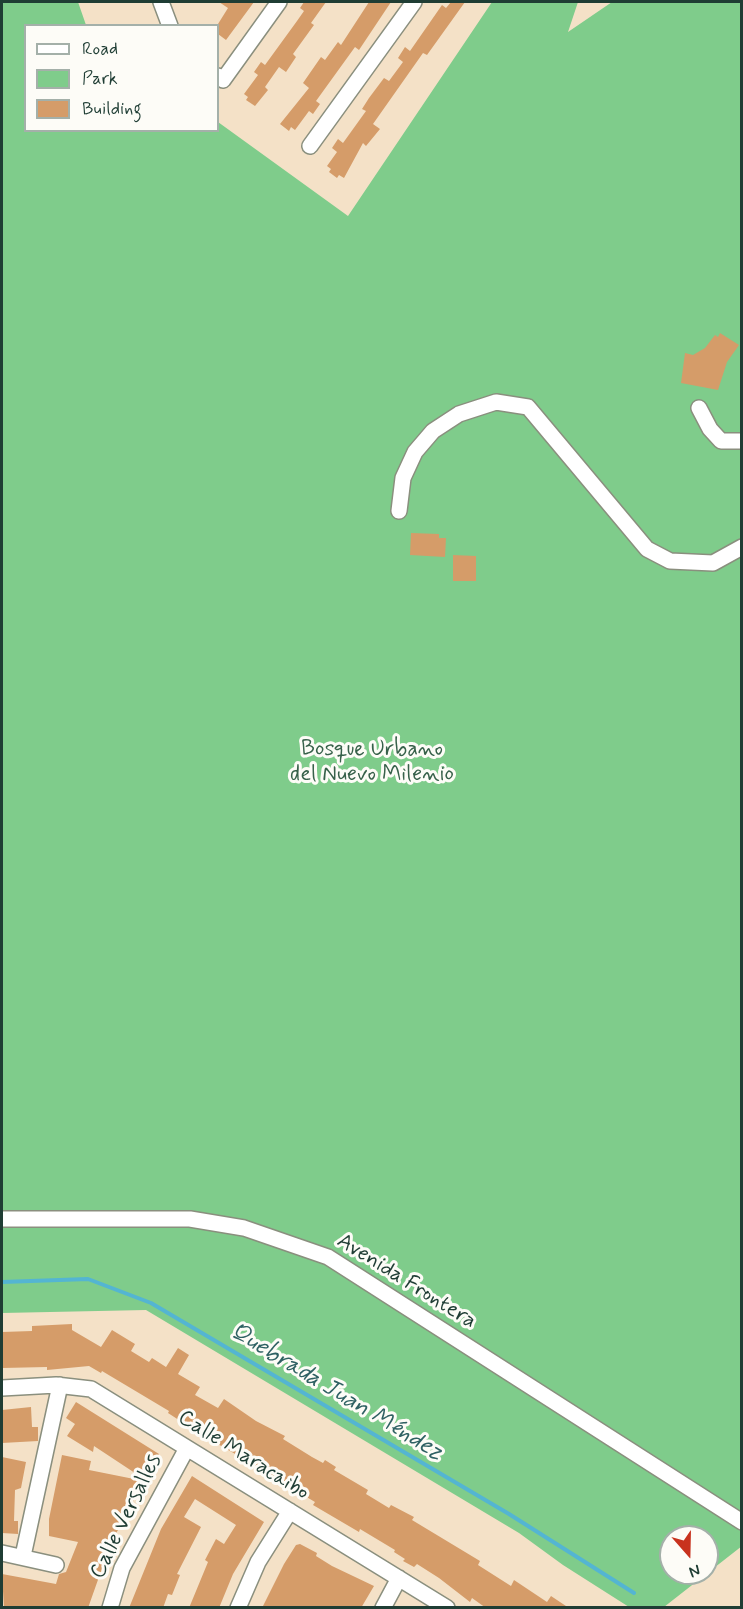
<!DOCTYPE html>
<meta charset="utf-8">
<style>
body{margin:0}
#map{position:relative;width:743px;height:1609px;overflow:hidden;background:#f4e1c7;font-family:Mynerve,sans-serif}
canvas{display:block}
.frame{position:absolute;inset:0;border:3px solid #1f3d34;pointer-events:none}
.legend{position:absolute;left:24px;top:24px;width:195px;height:108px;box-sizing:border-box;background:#fdfcf7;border:2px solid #a4b0a9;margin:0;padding:8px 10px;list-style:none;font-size:18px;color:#1f3d34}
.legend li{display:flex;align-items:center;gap:12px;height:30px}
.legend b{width:30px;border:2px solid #a4b0a9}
.north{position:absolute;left:659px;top:1525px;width:60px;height:60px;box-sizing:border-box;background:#fdfcf7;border:2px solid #a4b0a9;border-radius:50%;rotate:160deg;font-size:16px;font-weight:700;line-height:24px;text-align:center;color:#1f3d34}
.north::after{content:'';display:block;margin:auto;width:21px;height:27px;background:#c8321e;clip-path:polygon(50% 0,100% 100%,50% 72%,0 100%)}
</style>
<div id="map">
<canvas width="743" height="1609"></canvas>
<div class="frame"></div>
<ul class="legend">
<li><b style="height:8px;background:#fff"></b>Road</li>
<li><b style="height:16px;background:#7fcc8b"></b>Park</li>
<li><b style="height:16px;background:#d59c69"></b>Building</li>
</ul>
<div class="north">N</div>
</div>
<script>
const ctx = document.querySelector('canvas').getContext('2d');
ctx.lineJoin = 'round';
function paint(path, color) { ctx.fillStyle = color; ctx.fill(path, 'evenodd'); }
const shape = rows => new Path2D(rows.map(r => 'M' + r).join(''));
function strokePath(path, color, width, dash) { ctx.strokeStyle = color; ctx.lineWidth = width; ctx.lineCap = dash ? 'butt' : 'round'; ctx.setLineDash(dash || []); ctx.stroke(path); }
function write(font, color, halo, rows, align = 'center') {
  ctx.font = font + ' Mynerve,sans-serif'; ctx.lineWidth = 6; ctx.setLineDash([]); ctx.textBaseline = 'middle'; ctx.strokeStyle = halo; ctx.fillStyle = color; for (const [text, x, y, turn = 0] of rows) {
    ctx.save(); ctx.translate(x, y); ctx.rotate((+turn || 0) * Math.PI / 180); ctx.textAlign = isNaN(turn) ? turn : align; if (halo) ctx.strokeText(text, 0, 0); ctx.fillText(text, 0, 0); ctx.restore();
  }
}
paint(shape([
 [2,2,78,2,86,25,26,26,26,130,218,130,218,122,348,216,492,2,578,2,568,32,612,2,741,2,742,1546,664,1607,629,1607,563,1565,519,1533,146,1310,2,1313],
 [671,1537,707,1537,707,1573,671,1573]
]), '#7fcc8b');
strokePath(shape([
 [2,1282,88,1279,151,1303,509,1514,634,1593]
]), '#54b5d2', 4);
paint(shape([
 [219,2,254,2,226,40,218,34,218,24,228,8],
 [304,2,326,2,311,23,314,25,293,54,296,57,286,72,279,67,265,87,268,90,255,106,246,100,248,97,244,94,258,75,254,72,261,62,265,65,297,21,304,11,300,8],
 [369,2,391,2,359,50,355,47,316,101,320,104,313,114,309,111,295,130,291,127,289,131,280,124,309,88,303,83,321,57,325,60,338,42,341,45],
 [451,2,465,2,427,55,423,53,373,124,380,129,366,146,363,143,344,178,339,175,337,178,329,172,331,169,327,166,337,152,332,148,338,139,343,143,366,111,362,109,369,98,384,78,389,81,403,62,398,58,405,47,410,51,442,5,446,8],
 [720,333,739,345,727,362,718,390,681,383,685,353,693,355,705,348,715,335,718,337],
 [411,533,439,534,439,538,446,538,445,557,410,555],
 [453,555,476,556,476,581,453,581],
 [72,1324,72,1330,101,1347,112,1330,135,1344,131,1351,149,1362,152,1358,166,1367,178,1348,189,1355,178,1374,200,1387,195,1395,218,1408,224,1399,256,1421,285,1436,283,1439,312,1457,323,1463,325,1460,336,1467,334,1470,368,1490,366,1494,389,1508,391,1505,414,1517,412,1520,480,1561,478,1565,511,1586,514,1580,547,1602,551,1596,569,1608,486,1608,472,1598,470,1602,439,1578,417,1564,414,1567,403,1561,405,1559,394,1552,395,1550,360,1529,359,1532,313,1505,315,1502,293,1489,291,1492,267,1477,264,1473,265,1471,202,1435,168,1413,169,1411,102,1371,101,1373,89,1366,47,1370,47,1367,2,1368,2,1332,32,1331,32,1326],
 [76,1402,159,1454,144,1479,94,1446,93,1452,67,1436,75,1424,66,1418],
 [31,1407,32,1427,38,1427,38,1441,2,1443,2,1410],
 [62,1455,91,1461,89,1470,144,1481,111,1543,88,1608,4,1608,2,1574,56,1584,59,1574,66,1572,78,1542,49,1536,49,1519],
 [2,1457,26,1462,21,1488,15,1490,14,1521,18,1521,18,1534,2,1533],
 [192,1476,264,1522,233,1574,219,1608,189,1608,208,1562,205,1560,216,1539,224,1544,236,1525,195,1499,184,1517,201,1527,177,1574,180,1575,172,1595,168,1594,163,1608,129,1608,161,1529],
 [300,1544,317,1553,316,1556,332,1566,374,1586,361,1608,262,1608,284,1564,296,1545]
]), '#d59c69');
const street = shape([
 [161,2,170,26],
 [218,76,223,80,279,2],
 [310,146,414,2],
 [699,408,710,429,721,441,742,441],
 [399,511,403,478,415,452,433,431,459,414,496,402,528,407,647,549,670,561,713,563,742,547],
 [2,1219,190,1219,244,1228,328,1257,742,1522],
 [2,1388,56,1385,91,1389,447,1608],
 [2,1553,56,1565],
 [23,1556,60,1385],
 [110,1608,122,1568,187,1448],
 [238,1608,258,1562,290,1511],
 [383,1608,399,1578]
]);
strokePath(street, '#8a8f7e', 18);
strokePath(street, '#fff', 15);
write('22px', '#37614a', '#fdfcf7', [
 ["Bosque Urbano",372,750],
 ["del Nuevo Milenio",372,775]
]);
write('22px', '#1f3d34', '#fdfcf7', [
 ["Avenida Frontera",406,1282,32],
 ["Calle Maracaibo",243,1456,32],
 ["Calle Versalles",127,1517,-64]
]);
write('italic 24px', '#2f6163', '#fdfcf7', [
 ["Quebrada Juan Méndez",336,1393,31]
]);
</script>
